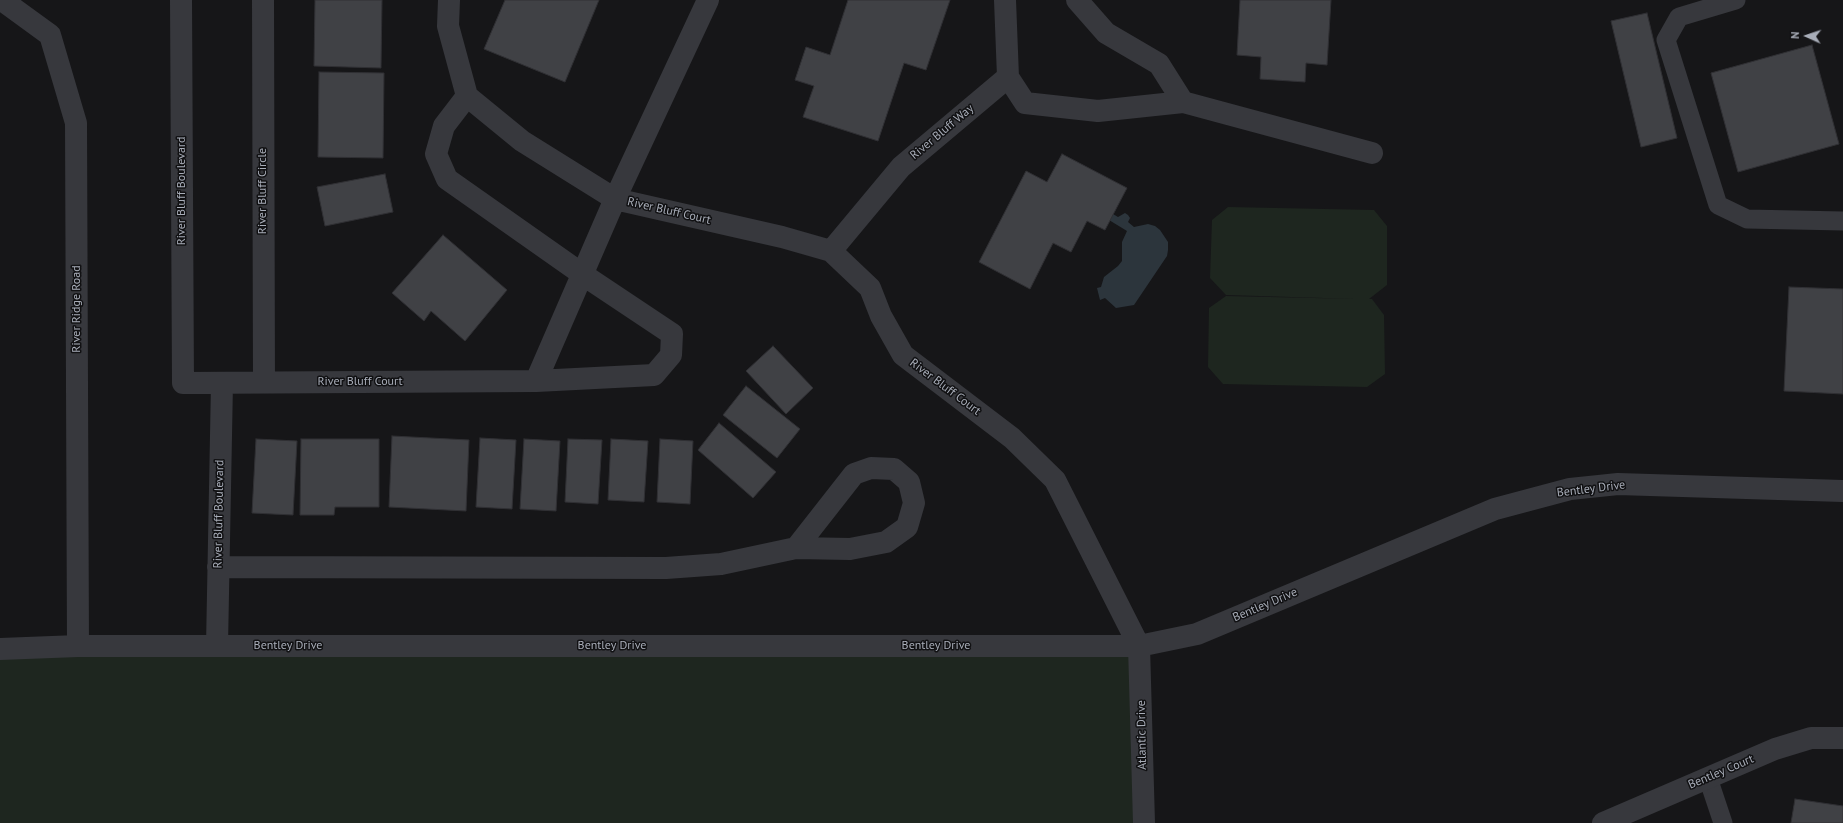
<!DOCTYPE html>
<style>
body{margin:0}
#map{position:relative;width:1843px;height:823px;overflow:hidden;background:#161618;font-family:"PT Sans",sans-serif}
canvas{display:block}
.north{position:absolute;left:1787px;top:16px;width:40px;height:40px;-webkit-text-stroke:3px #111113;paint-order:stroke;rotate:273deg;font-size:11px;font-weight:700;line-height:16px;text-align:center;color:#a8adb8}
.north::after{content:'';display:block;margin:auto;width:14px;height:18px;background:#a8adb8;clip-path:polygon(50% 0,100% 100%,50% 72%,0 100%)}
</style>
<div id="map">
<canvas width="1843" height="823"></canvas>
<div class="north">N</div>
</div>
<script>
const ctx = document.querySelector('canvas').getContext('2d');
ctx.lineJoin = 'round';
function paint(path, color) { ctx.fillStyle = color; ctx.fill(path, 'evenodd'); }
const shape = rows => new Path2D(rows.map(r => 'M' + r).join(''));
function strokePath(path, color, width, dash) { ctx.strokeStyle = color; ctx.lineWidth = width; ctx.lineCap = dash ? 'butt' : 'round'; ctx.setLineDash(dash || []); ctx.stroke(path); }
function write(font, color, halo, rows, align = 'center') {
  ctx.font = font + ' "PT Sans",sans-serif'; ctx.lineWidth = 3; ctx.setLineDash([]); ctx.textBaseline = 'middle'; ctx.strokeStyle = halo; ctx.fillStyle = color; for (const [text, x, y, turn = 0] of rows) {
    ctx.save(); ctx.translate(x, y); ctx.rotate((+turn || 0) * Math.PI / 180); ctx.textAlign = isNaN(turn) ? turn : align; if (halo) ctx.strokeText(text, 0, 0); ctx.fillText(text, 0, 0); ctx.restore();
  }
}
paint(shape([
 [1228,207,1374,210,1387,226,1387,285,1369,299,1372,299,1384,315,1385,374,1367,387,1223,384,1208,367,1209,308,1226,296,1357,299,1226,295,1210,278,1212,220],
 [1139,646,1144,823,0,823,0,649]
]), '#1e261f');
paint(shape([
 [1125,213,1128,215,1130,218,1128,222,1134,227,1148,224,1155,226,1160,230,1168,242,1168,250,1167,256,1134,305,1116,308,1105,298,1100,300,1097,288,1101,287,1104,277,1118,266,1122,261,1122,242,1127,231,1109,220,1113,214,1118,217]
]), '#2c353c');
const building = shape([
 [315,0,382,0,381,68,314,66,315,0],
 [505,0,599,0,565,82,484,49,505,0],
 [848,0,950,0,926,70,904,63,878,141,803,117,814,86,795,80,806,47,830,55,848,0],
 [1240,0,1331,0,1327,65,1306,63,1305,82,1260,79,1261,57,1237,55,1240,0],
 [1647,13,1677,138,1641,147,1611,21,1647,13],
 [1812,45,1839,144,1738,172,1711,73,1812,45],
 [319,72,384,73,383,158,318,157,319,72],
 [1062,154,1127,188,1105,230,1087,221,1071,252,1053,243,1030,289,979,262,1026,171,1047,182,1062,154],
 [385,174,393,212,325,226,317,187,385,174],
 [443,235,507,290,465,341,431,311,424,321,392,293,443,235],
 [1789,287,1843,289,1843,394,1784,391,1789,287],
 [773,346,813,388,786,414,746,371,773,346],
 [746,386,800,429,777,458,723,415,746,386],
 [719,423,776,472,753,498,698,450,719,423],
 [392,436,469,440,466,511,389,507,392,436],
 [480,438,516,440,512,509,476,507,480,438],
 [256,439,297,441,293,515,252,513,256,439],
 [301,439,379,439,379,507,335,507,334,515,300,515,301,439],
 [524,439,560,441,556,511,520,509,524,439],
 [568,439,602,440,598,504,565,502,568,439],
 [611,439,648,441,644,502,608,500,611,439],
 [660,439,693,441,690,504,657,502,660,439],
 [1795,799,1843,806,1843,823,1791,823,1795,799]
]);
paint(building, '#404145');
strokePath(building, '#303034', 1);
strokePath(shape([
 [1736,0,1679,17,1666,40,1718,205,1747,219,1843,221],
 [1708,778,1723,823]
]), '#37383d', 19);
strokePath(shape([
 [2,0,50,35,76,123,78,646],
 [181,0,183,383,536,381,615,199,782,237,831,251,870,288,881,316,903,355,1012,438,1055,480,1139,646,1144,823],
 [263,0,264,382],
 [449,0,448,26,467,96,522,141,615,199,708,0],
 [1008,77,1025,103,1098,111,1183,102,1159,64,1106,33,1077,0],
 [467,96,444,126,436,154,447,179,582,274,672,334,671,355,654,375,536,381],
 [1183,102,1372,153],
 [831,251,901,167,1008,77,1005,0],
 [218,567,666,568,721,564,796,548,850,549,886,542,907,527,914,503,909,482,894,469,871,468,854,474,796,548],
 [217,646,222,383],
 [0,649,78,646,1139,646,1197,634,1495,509,1570,489,1618,484,1843,491],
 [1603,823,1775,749,1811,738,1843,738]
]), '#37383d', 22);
write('12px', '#a8adb8', '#111113', [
 ["River Bluff Way",942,132,-40],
 ["River Bluff Boulevard",182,191,-90],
 ["River Bluff Circle",263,191,-90],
 ["River Bluff Court",669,211,13],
 ["River Ridge Road",77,309,-90],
 ["River Bluff Court",360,382],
 ["River Bluff Court",945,387,37],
 ["Bentley Drive",1591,489,-7],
 ["River Bluff Boulevard",219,514,-89],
 ["Bentley Drive",1265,605,-23],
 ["Bentley Drive",288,646],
 ["Bentley Drive",612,646],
 ["Bentley Drive",936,646],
 ["Atlantic Drive",1142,735,-91],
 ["Bentley Court",1721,772,-23]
]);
</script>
